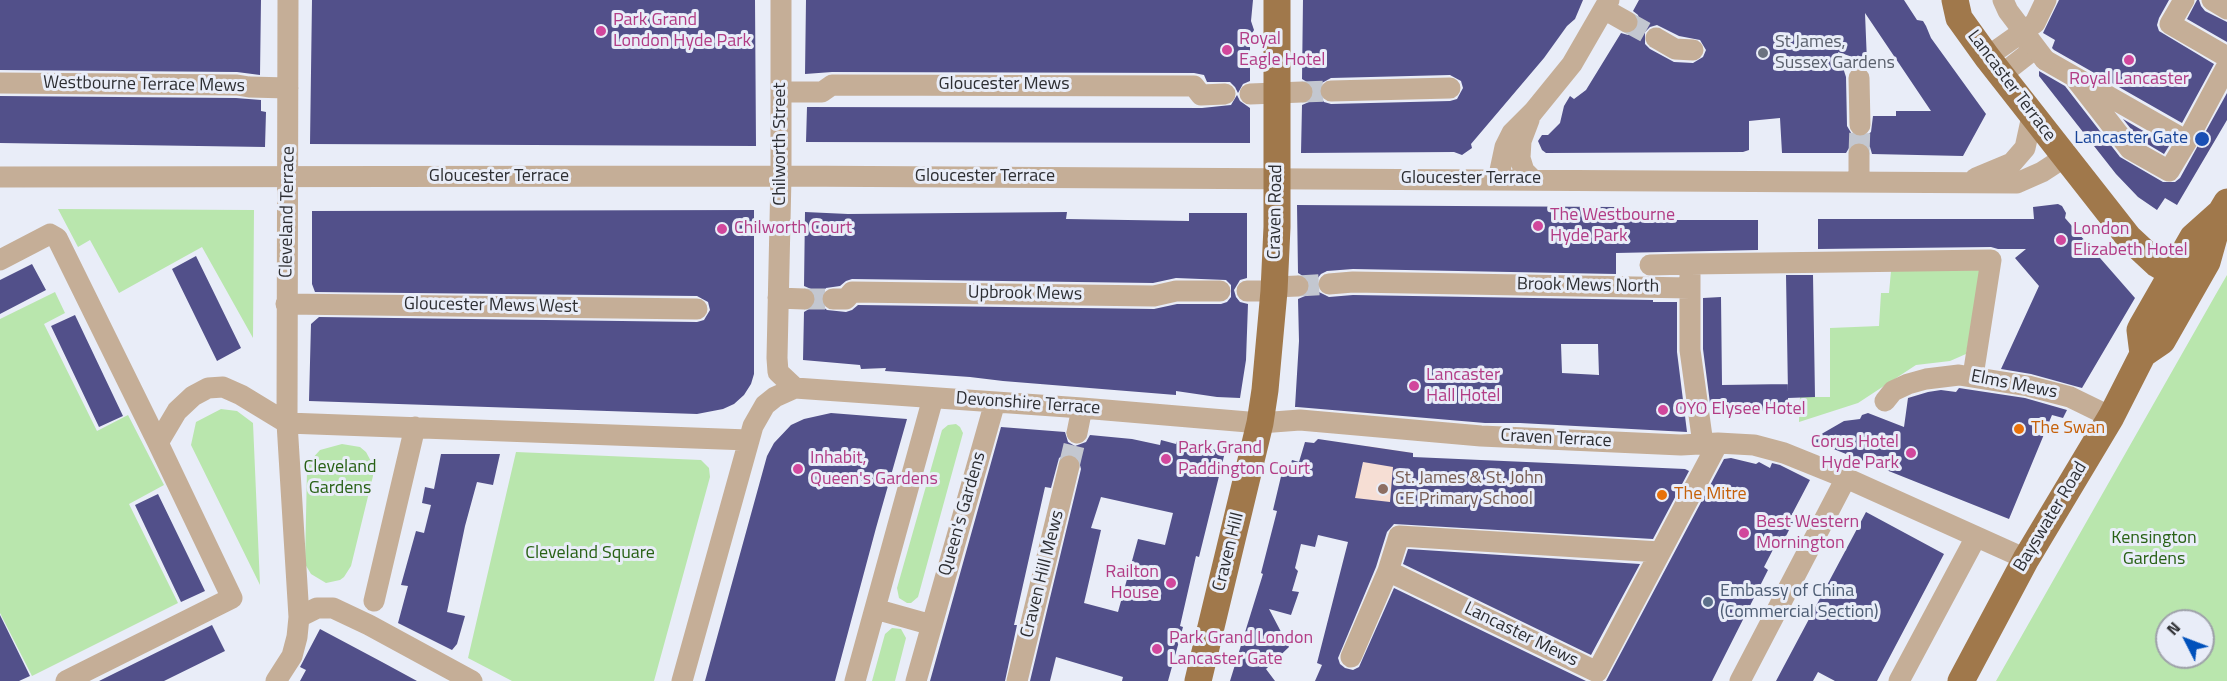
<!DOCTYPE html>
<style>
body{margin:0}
#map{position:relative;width:2227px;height:681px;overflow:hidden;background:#e9edf8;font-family:"Titillium Web",sans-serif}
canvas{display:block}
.north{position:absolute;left:2155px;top:609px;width:60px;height:60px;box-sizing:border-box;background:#e9edf8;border:2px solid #9ea1a9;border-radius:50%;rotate:312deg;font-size:16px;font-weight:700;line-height:24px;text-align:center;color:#2d2e32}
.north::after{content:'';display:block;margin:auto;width:21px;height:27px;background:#0051bb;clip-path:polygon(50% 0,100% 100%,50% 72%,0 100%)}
</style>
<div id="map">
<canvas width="2227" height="681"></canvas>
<div class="north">N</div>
</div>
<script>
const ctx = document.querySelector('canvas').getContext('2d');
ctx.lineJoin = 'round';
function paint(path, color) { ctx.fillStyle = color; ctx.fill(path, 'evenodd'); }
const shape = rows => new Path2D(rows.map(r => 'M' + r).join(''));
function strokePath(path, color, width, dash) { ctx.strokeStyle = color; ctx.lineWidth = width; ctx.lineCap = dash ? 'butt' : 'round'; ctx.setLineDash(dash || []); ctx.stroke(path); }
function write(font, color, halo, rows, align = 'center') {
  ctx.font = font + ' "Titillium Web",sans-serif'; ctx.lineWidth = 6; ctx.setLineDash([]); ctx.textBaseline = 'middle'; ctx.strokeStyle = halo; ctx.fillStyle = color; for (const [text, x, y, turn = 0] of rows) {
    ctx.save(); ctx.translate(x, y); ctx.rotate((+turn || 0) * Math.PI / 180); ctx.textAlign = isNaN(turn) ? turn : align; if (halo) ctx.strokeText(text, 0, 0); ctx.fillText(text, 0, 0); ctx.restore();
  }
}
paint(shape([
 [1367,446,1413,453,1405,524,1349,520]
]), '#f6ded4');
paint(shape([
 [58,209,254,210,253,338,202,247,119,293,90,240,78,247],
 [1982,270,1966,354,1950,361,1916,365,1858,403,1799,422,1800,397,1830,397,1830,328,1879,326,1881,293,1889,293,1891,271],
 [2227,275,2227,681,1996,681,2216,294],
 [2167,621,2203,621,2203,657,2167,657],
 [55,292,65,313,44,324,97,431,128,415,164,485,129,504,178,603,32,676,0,613,0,319],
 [221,409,237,411,253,423,260,585,191,445,196,422],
 [956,424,960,427,963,433,918,597,911,603,907,603,899,598,897,588,942,430,948,425],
 [342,444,360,447,366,452,373,465,373,476,351,566,344,577,340,580,326,583,311,574,305,564,307,470,311,460,320,450],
 [516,452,701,460,709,468,710,477,654,681,512,681,468,658],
 [892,628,901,629,906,638,895,681,872,681,885,634]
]), '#b9e6ad');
paint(shape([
 [0,0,261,0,260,75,237,72,0,70],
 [312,0,755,0,756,146,310,144],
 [806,0,1253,0,1251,21,1254,30,1250,37,1250,81,1243,84,1238,93,1235,87,1230,82,1207,82,1204,75,1194,73,832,72,805,74],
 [1303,0,1583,0,1575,19,1567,26,1544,58,1471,144,1472,148,1462,155,1454,152,1301,153,1302,105,1309,102,1315,92,1312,85,1302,79],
 [1450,75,1461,81,1463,88,1457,99,1450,101,1331,104,1324,102,1318,92,1320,84,1331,78],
 [1639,0,1904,0,1917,20,1923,21,1926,26,1931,38,1986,114,1963,156,1872,154,1870,147,1860,141,1852,143,1846,153,1782,153,1780,118,1749,121,1749,150,1743,152,1546,153,1542,150,1538,141,1542,135,1548,135,1560,123,1564,106,1570,96,1574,99,1586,90,1621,33,1628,35,1638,29,1640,21,1638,15,1633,11],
 [1865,13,1931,111,1896,111,1896,116,1873,116,1871,132,1866,136,1860,138,1853,136,1847,126,1846,77,1838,52,1867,62],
 [1657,25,1679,36,1700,40,1706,50,1703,57,1693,63,1674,62,1650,49,1645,44,1645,32,1650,27],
 [2059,0,2169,0,2159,18,2157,25,2159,31,2214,64,2182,123,2054,50,2052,48,2055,40,2043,33],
 [2197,0,2199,0,2201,6,2205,11,2227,22,2227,42,2187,19],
 [2039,71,2065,86,2120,157,2163,182,2175,182,2180,178,2227,93,2227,120,2177,205,2165,198,2157,210,2138,197,2116,174,2039,76],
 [1237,95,1240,101,1250,108,1250,143,806,142,807,107,1202,108,1231,105],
 [0,96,236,98,261,100,261,111,266,112,265,147,0,143],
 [2123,119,2169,146,2164,154,2139,139],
 [2058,204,2062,206,2066,213,2065,218,2135,298,2082,388,2031,374,2001,369,2039,286,2015,258,2026,249,1998,249,1991,247,1818,249,1818,219,2034,219,2033,207],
 [1297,205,1615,207,1615,213,1622,213,1622,220,1758,220,1758,250,1616,253,1616,274,1353,269,1327,271,1321,274,1317,279,1316,286,1319,292,1329,297,1353,295,1653,300,1653,302,1677,302,1677,352,1687,432,1520,423,1485,423,1297,407,1295,407,1299,341,1298,299,1305,296,1311,286,1308,279,1298,273],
 [1561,344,1598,344,1599,375,1562,373],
 [754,210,754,374,751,384,744,395,734,404,723,409,697,414,309,401,311,324,319,317,697,322,704,320,710,310,708,302,697,296,315,292,312,284,312,211],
 [805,212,848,214,1067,212,1066,219,1189,221,1189,213,1247,213,1247,278,1240,280,1234,290,1236,297,1240,302,1248,304,1246,360,1240,398,1217,397,1176,391,1176,395,1003,381,970,377,885,371,886,368,861,369,860,365,803,360,804,312,814,306,817,299,811,289,804,286],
 [1176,278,1226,280,1231,285,1231,297,1227,302,1221,304,1177,304,1154,309,858,305,852,310,846,312,827,310,822,306,820,300,822,293,826,288,840,286,846,281,852,279,1153,283],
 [196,256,241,348,217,361,172,269],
 [32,264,46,290,0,314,0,280],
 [1786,275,1813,275,1815,397,1788,398,1788,410,1711,411,1703,349,1703,298,1721,297,1722,385,1788,384,1788,393],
 [75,315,123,416,99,427,51,326],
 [1959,388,2025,398,2067,410,2063,418,2052,415,2009,519,1811,440,1844,421,1860,419,1862,415,1868,413,1904,427,1908,398,1928,392,1941,390,1956,392],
 [831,413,907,419,876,528,835,681,705,681,767,456,774,443,791,425,804,419],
 [1001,427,1065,432,1068,442,1075,446,1086,442,1090,435,1132,439,1160,445,1161,440,1176,444,1177,441,1225,452,1199,557,1196,556,1180,626,1183,627,1168,681,1122,681,1123,677,1056,657,1050,681,1030,681,1081,469,1078,457,1071,454,1065,454,1059,458,1051,488,1045,487,1014,625,1017,625,1005,681,930,681],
 [1101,497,1173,513,1165,545,1138,539,1118,612,1084,603,1101,530,1091,528],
 [1318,439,1413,453,1413,457,1685,469,1689,471,1653,539,1394,524,1387,532,1376,567,1338,658,1340,664,1345,668,1353,670,1359,667,1394,588,1586,681,1315,681,1322,665,1317,663,1348,542,1318,535,1315,547,1301,544,1295,568,1298,571,1292,591,1299,592,1291,615,1269,609,1289,647,1266,669,1275,681,1230,681,1263,574,1261,573,1277,511,1273,510,1283,468,1289,469,1292,460,1299,462,1305,442,1314,443],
 [1363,462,1393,467,1390,502,1355,498],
 [441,454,500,454,493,485,477,482,465,526,447,612,465,616,457,644,452,650,398,623,408,586,401,585,416,531,424,533,431,505,422,503,425,487,434,489],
 [1731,458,1756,464,1759,462,1770,468,1772,463,1780,465,1810,480,1789,520,1793,522,1784,540,1779,538,1764,567,1768,570,1712,681,1606,681,1724,459],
 [158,494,205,591,181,602,135,505],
 [1866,512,1944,554,1877,681,1835,681,1818,672,1813,681,1776,681],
 [1408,549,1640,564,1591,655,1403,564],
 [0,615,30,676,19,681,0,681],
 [212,625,225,651,164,681,99,681],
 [320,629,382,662,417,681,300,681,306,670,300,667]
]), '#52508a');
strokePath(shape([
 [1627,22,1656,38],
 [1302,92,1331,91],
 [1859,154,1860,125],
 [1298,286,1329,284],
 [804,299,833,299],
 [1069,466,1077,433]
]), '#c3c7d0', 21, [21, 10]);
strokePath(shape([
 [781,0,781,176,777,358,778,372,795,388],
 [2184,0,2170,24,2227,57],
 [2212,0,2227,9],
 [1604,9,1627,22],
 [1656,38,1675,49,1693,50],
 [1987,57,2035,23,2046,0],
 [2045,60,2187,141,2169,171,2130,149,2075,78],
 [2001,75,2033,50,2022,34],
 [1859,78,1860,125],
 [0,83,237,85,249,87,288,88],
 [1331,91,1450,88],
 [781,92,822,92,832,85,1194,86,1201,95,1225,94],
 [1250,94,1302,92],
 [1529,120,1521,141,1520,158,1524,171,1532,179],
 [2187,141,2227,66],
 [0,177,781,176,2017,183,2042,172,2065,157],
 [1976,178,2012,163,2025,148,2032,116],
 [1498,180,1505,147,1512,133,1533,112,1572,64,1609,0],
 [1859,181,1859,154],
 [0,260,50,234,57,238,158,443,232,598,66,681],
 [1650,265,1690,264],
 [1329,284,1353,282,1690,288],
 [1274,287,1298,286],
 [1247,291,1274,291],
 [778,298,804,299],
 [833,299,846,299,852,292,1154,296,1176,291,1220,291],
 [286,304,697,309],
 [1885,401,1893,391,1908,384,1926,379,1959,375,2028,386,2070,397,2111,417],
 [287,423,748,440],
 [1077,433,1082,408],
 [158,443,177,411,193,396,208,388,223,387,241,395,287,423],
 [1703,444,1690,350,1690,264,1991,260,1973,376],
 [1388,571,1597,672,1718,443],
 [374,601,415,427],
 [875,609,932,625],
 [299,617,317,608,333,608,369,625,472,681],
 [1351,657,1388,571,1399,536,1660,552],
 [276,681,292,656,297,637,299,617,287,423,288,0],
 [682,681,753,426,765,405,775,397,795,388,1082,408,1260,423,1300,420,1481,436,1681,445,1718,443,1754,445,1784,453,1846,478,2026,559],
 [855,681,933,398],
 [916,681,995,402],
 [1017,681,1069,466],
 [1740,681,1846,478],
 [1899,681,1976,537]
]), '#c5ae97', 21);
strokePath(shape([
 [1955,0,1959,18,1987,57,2129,238,2157,264,2172,273],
 [2143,354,2140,330,2142,326,2193,237,2221,212],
 [1198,681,1260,423,1265,390,1274,291,1277,227,1277,0],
 [1961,681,2026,559,2111,417,2143,354,2162,341,2207,262,2221,212,2227,202]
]), '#a0784b', 27);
strokePath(shape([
 [2003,0,2008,11,2045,60]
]), '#c5ae97', 21);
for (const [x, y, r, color] of [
 [601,31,6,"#d1479c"],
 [1227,50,6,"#d1479c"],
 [1763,53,6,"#6b7280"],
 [2129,60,6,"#d1479c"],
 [2202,139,8,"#1a4fb4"],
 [1538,226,6,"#d1479c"],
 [722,229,6,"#d1479c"],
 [2061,240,6,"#d1479c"],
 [1414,386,6,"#d1479c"],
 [1663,410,6,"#d1479c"],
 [2019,429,6,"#e8710a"],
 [1911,453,6,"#d1479c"],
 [1166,459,6,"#d1479c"],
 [798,469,6,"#d1479c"],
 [1383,489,6,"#8d6e63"],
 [1662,495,6,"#e8710a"],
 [1744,533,6,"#d1479c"],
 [1171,583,6,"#d1479c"],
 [1708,602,6,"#5c6f8a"],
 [1157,649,6,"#d1479c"]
]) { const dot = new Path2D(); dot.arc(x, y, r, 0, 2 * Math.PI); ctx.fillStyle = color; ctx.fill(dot); strokePath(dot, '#e9edf8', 2); }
write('18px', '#b23c85', '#e9edf8', [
 ["Park Grand",613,21],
 ["London Hyde Park",613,42],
 ["Royal",1239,40],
 ["Eagle Hotel",1239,61],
 ["Royal Lancaster",2129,80,"center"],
 ["The Westbourne",1550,216],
 ["Hyde Park",1550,237],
 ["Chilworth Court",734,229],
 ["London",2073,230],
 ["Elizabeth Hotel",2073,251],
 ["Lancaster",1426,376],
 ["Hall Hotel",1426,397],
 ["OYO Elysee Hotel",1675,410],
 ["Corus Hotel",1899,443,"right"],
 ["Hyde Park",1899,464,"right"],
 ["Park Grand",1178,449],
 ["Paddington Court",1178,470],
 ["Inhabit,",810,459],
 ["Queen's Gardens",810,480],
 ["Best Western",1756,523],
 ["Mornington",1756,544],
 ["Railton",1159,573,"right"],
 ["House",1159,594,"right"],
 ["Park Grand London",1169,639],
 ["Lancaster Gate",1169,660]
], 'left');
write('18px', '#5b616d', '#e9edf8', [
 ["St James,",1775,43],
 ["Sussex Gardens",1775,64]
], 'left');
write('18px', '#2d2e32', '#e9edf8', [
 ["Westbourne Terrace Mews",144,85,1],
 ["Gloucester Mews",1004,85],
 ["Lancaster Terrace",2011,86,53],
 ["Chilworth Street",781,144,-90],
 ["Gloucester Terrace",499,177],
 ["Gloucester Terrace",985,177],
 ["Gloucester Terrace",1471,179],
 ["Cleveland Terrace",288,212,-89],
 ["Craven Road",1276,212,-89],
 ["Brook Mews North",1588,286,1],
 ["Upbrook Mews",1025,294,1],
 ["Gloucester Mews West",491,306,1],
 ["Elms Mews",2014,385,11],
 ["Devonshire Terrace",1028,404,4],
 ["Craven Terrace",1556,439,3],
 ["Queen's Gardens",963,514,-74],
 ["Bayswater Road",2051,517,-59],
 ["Craven Hill",1229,552,-76],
 ["Craven Hill Mews",1043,574,-76],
 ["Lancaster Mews",1521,635,26]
]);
write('18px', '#164399', '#e9edf8', [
 ["Lancaster Gate",2188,139]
], 'right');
write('18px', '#c56008', '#e9edf8', [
 ["The Swan",2031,429],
 ["The Mitre",1674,495]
], 'left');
write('18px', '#286115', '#e9edf8', [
 ["Cleveland",340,468],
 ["Gardens",340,489],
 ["Kensington",2154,539],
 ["Gardens",2154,560],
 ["Cleveland Square",590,554]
]);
write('18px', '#785e54', '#e9edf8', [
 ["St. James & St. John",1395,479],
 ["CE Primary School",1395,500]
], 'left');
write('18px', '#4e5e75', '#e9edf8', [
 ["Embassy of China",1720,592],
 ["(Commercial Section)",1720,613]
], 'left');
</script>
